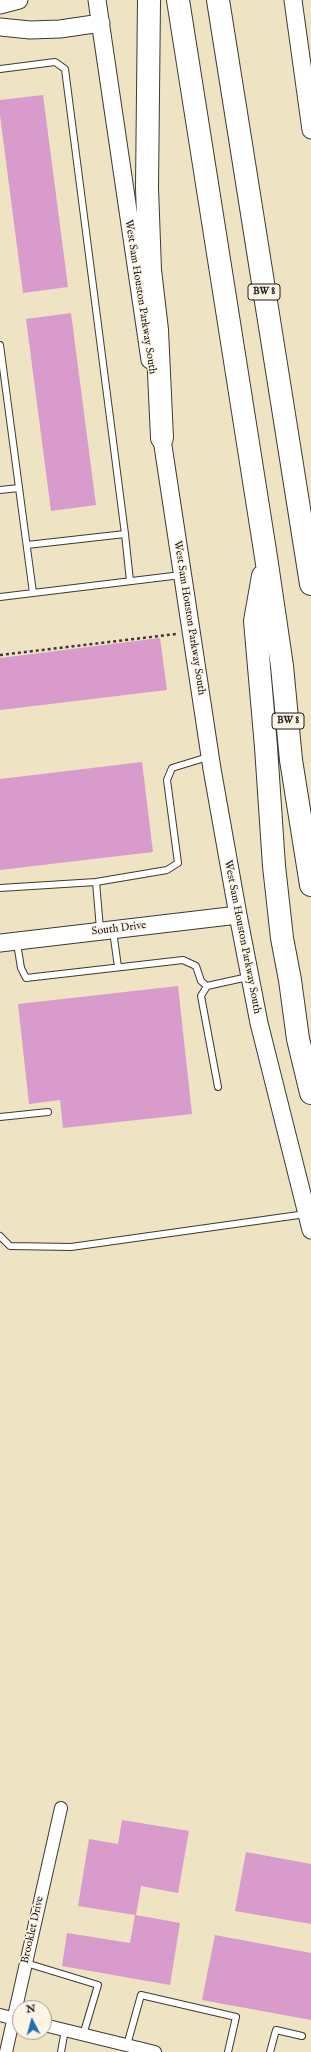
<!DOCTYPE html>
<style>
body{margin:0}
#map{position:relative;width:311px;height:2052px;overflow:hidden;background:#eee3c2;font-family:"IM FELL English",serif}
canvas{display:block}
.north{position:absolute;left:12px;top:2000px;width:40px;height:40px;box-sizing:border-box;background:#fcf5e5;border:1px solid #a29e95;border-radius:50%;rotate:354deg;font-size:11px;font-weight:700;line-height:16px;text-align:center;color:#1c1c1c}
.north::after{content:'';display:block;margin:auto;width:14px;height:18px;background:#1f6fb2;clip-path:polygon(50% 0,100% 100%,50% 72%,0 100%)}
</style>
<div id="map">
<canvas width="311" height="2052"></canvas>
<div class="north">N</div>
</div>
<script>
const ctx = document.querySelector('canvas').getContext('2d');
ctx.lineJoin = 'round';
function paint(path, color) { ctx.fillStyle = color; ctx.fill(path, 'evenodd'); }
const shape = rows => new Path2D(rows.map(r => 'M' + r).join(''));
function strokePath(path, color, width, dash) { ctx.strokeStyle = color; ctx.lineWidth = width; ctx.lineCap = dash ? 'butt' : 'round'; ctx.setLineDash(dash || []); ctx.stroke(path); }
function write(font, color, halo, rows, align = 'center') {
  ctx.font = font + ' "IM FELL English",serif'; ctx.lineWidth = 3; ctx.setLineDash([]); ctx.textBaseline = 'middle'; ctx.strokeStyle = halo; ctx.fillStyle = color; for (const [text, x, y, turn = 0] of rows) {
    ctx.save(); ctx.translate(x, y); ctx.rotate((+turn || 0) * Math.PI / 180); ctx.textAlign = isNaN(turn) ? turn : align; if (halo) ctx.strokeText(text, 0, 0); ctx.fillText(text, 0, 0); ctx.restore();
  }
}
paint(shape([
 [43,95,68,287,23,293,0,115,0,100],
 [71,313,96,505,51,511,26,319],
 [160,638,167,690,0,710,0,658],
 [142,762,153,852,0,870,0,779],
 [178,986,192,1114,63,1128,60,1100,29,1104,18,1004],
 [122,1820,189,1831,178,1893,141,1886,136,1915,180,1923,170,1985,62,1966,67,1933,130,1943,135,1915,78,1906,89,1839,118,1844],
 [246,1852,311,1864,311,1924,235,1911],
 [215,1935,311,1953,311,2020,202,2000]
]), '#d99bcc');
const lane = shape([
 [0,69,55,62,65,69,125,534,27,545],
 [0,345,33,593],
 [0,490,19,488],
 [125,534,130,581],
 [0,597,181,575],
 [0,888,96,882],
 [100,929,96,882,167,870,178,863,167,780,172,768,208,757],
 [113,931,118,967],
 [17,943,21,968,26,978,183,960,196,966,201,981,207,986,248,977],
 [207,986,201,996,218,1087],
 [0,1117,48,1112],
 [0,1236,10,1246,71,1247,306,1214],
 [26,1963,98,1985,83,2035],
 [127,2045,141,1995,236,2017,228,2052],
 [61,2052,65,2030],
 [270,2052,276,2030,302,2036]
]);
const street = shape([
 [0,2015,20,2020],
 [44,2025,155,2052],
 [6,2052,61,1808]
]);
const secondary = shape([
 [97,0,150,360],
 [293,0,311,130],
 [0,5,19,0],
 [0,27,30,30,60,29,101,23],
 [160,426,212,769,238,915,259,1023,311,1230],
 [0,943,238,915]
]);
const highway = shape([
 [149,0,147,188,150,270,157,330,162,438],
 [178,0,266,557,282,666,291,760,311,885],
 [218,0,311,584],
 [263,576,255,621,266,747,274,866,282,938,290,980,298,1039,311,1093]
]);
strokePath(lane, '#3c3a35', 8);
strokePath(street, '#3c3a35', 14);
strokePath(secondary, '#3c3a35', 19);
strokePath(highway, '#3c3a35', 24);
strokePath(shape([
 [0,655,176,634]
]), '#3c3a35', 2.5, [3, 3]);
strokePath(lane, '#fff', 6);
strokePath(street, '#fff', 12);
strokePath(secondary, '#fff', 17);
strokePath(highway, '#fff', 22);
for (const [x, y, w] of [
 [264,292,32],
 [288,721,32]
]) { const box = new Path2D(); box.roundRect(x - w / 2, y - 8, w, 16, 3); ctx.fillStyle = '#fcf5e5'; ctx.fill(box); strokePath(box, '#1c1c1c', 1); }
write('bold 10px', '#1c1c1c', null, [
 ["BW 8",264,292],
 ["BW 8",288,721]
]);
write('11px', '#1c1c1c', '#fcf5e5', [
 ["West Sam Houston Parkway South",140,297,81],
 ["West Sam Houston Parkway South",189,618,81],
 ["South Drive",119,929,-7],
 ["West Sam Houston Parkway South",242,937,79],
 ["Brooklet Drive",33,1930,-77]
]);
</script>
